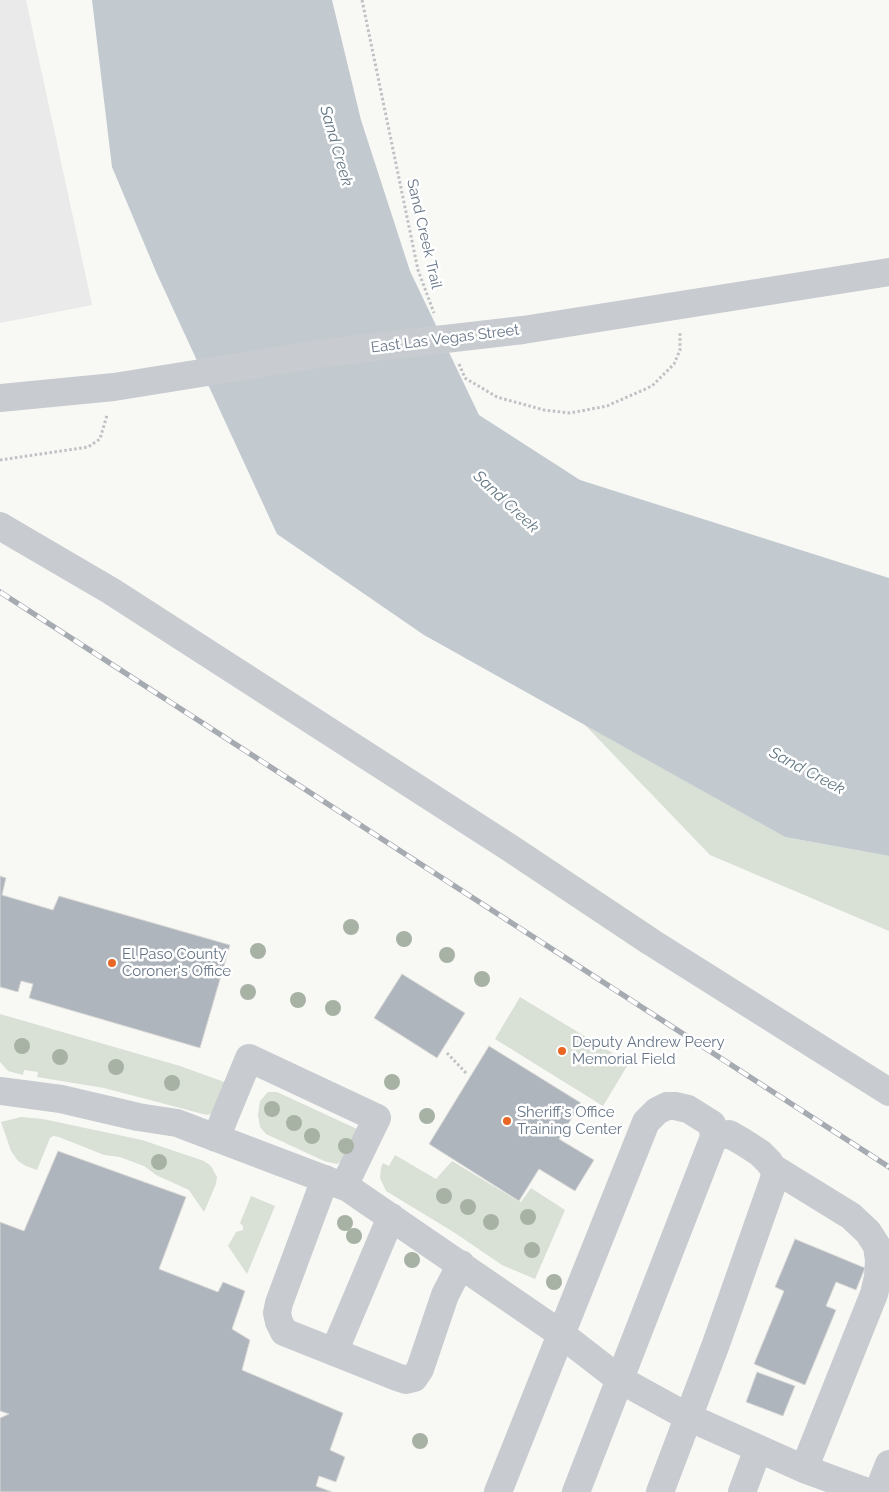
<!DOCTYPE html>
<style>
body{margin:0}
canvas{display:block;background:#f8f8f5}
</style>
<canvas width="889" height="1492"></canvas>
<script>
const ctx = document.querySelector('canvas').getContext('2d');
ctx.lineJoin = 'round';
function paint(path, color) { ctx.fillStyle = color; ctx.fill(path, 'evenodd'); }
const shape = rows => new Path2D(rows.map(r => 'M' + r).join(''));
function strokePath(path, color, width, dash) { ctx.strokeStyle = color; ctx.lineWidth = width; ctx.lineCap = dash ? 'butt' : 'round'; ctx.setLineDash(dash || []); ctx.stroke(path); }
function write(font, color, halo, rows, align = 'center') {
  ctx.font = font + ' Raleway,sans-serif'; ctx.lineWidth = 5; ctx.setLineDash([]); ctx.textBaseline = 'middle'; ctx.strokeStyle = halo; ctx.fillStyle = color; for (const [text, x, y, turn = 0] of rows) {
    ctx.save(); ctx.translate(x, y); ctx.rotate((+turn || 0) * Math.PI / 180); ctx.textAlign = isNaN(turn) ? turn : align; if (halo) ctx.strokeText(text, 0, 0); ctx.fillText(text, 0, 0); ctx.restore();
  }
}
paint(shape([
 [0,0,26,0,92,305,0,323]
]), '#e9eae9');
paint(shape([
 [584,724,785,837,889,856,889,931,710,855],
 [520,997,629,1063,603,1106,495,1039],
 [0,1014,180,1066,227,1083,214,1113,207,1115,104,1088,37,1077,38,1072,24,1070,23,1075,8,1071,0,1062],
 [268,1092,277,1092,357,1129,344,1160,337,1164,324,1161,266,1134,260,1127,258,1115,260,1101],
 [21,1117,43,1119,142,1140,204,1161,211,1166,217,1177,216,1184,204,1212,189,1190,156,1175,144,1166,120,1157,104,1155,59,1137,53,1136,50,1138,37,1170,26,1166,18,1161,11,1151,1,1122],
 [395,1155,436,1179,452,1161,518,1201,521,1202,531,1188,565,1210,535,1279,502,1265,455,1233,386,1191,380,1178,381,1168,383,1163,389,1166],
 [251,1196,275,1206,247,1274,228,1246,236,1232,243,1230,243,1226,240,1223]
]), '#d9e0d6');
paint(shape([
 [92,0,332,0,361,120,410,271,479,415,580,480,889,578,889,856,785,837,424,635,277,534,157,274,112,167]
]), '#c2cad0');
const building = shape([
 [0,876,6,878,2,895,53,910,59,896,230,945,200,1048,29,998,33,984,21,981,18,992,0,987,0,876],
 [402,974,465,1013,437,1058,374,1018,402,974],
 [489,1046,581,1103,559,1139,594,1160,575,1191,539,1169,519,1201,429,1144,489,1046],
 [58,1151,186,1197,159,1269,218,1292,223,1282,245,1291,232,1329,250,1340,242,1370,343,1413,330,1450,345,1457,336,1482,319,1476,316,1486,332,1492,0,1492,0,1418,9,1414,0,1411,0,1222,24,1231,58,1151],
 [795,1239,865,1268,856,1290,836,1282,826,1306,836,1310,805,1385,754,1364,784,1291,775,1287,795,1239],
 [757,1372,795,1386,783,1416,746,1402,757,1372]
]);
paint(building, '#afb5bc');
strokePath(building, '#dadad8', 1);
strokePath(shape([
 [362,0,418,270,434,313],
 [459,364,465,378,497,397,544,410,570,413,607,406,652,386,674,364,680,350,680,332],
 [0,460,88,447,100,439,107,415],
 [447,1053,467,1074]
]), '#bfc2c4', 3, [2.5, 2.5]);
strokePath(shape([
 [0,398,114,387,332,352,523,330,889,272],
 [0,526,111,591,510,848,651,942,889,1092],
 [0,1091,61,1099,138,1117,177,1123,348,1188,561,1334,619,1379,688,1417,804,1469,867,1492],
 [216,1138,249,1058,377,1118,344,1186],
 [773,1168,851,1216,868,1232,877,1246,879,1260,878,1277,874,1294,804,1469],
 [325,1179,279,1303,277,1313,279,1322,284,1332,397,1377,406,1380,414,1378,420,1369,445,1295,461,1264],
 [334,1352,391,1217],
 [498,1492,646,1122,657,1111,667,1106,675,1106,688,1109,712,1124,714,1137,576,1492],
 [660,1492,716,1344,772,1185,775,1175,773,1168,769,1162,760,1153,743,1142,729,1134,714,1137],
 [742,1492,758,1449],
 [878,1492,889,1464]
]), '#c8cbcf', 28);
const rail = shape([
 [0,592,889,1167]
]);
strokePath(rail, '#a6abb2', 5.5);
strokePath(rail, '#fff', 4, [11]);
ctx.fillStyle = '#a7b2a4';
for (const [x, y] of [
 [351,927],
 [404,939],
 [258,951],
 [447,955],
 [482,979],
 [248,992],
 [298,1000],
 [333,1008],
 [22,1046],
 [60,1057],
 [116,1067],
 [392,1082],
 [172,1083],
 [272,1109],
 [427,1116],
 [294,1123],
 [312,1136],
 [346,1146],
 [159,1162],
 [444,1196],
 [468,1207],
 [528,1217],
 [491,1222],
 [345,1223],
 [354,1236],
 [532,1250],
 [412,1260],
 [554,1282],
 [420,1441]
]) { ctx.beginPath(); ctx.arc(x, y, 8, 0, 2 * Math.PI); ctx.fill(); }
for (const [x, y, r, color] of [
 [112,963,5,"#e96624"],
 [562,1051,5,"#e96624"],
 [507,1121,5,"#e96624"]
]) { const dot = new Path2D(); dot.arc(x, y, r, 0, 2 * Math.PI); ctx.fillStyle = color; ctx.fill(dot); strokePath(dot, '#fff', 2); }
write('15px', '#667587', '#fff', [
 ["Sand Creek Trail",424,234,77],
 ["East Las Vegas Street",445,339,-7]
]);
write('15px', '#667587', '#fff', [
 ["El Paso County",122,954],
 ["Coroner's Office",122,971],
 ["Deputy Andrew Peery",572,1042],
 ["Memorial Field",572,1059],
 ["Sheriff's Office",517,1112],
 ["Training Center",517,1129]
], 'left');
write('italic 16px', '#627783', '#fff', [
 ["Sand Creek",336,146,74],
 ["Sand Creek",506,502,43],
 ["Sand Creek",807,771,28]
]);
</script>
